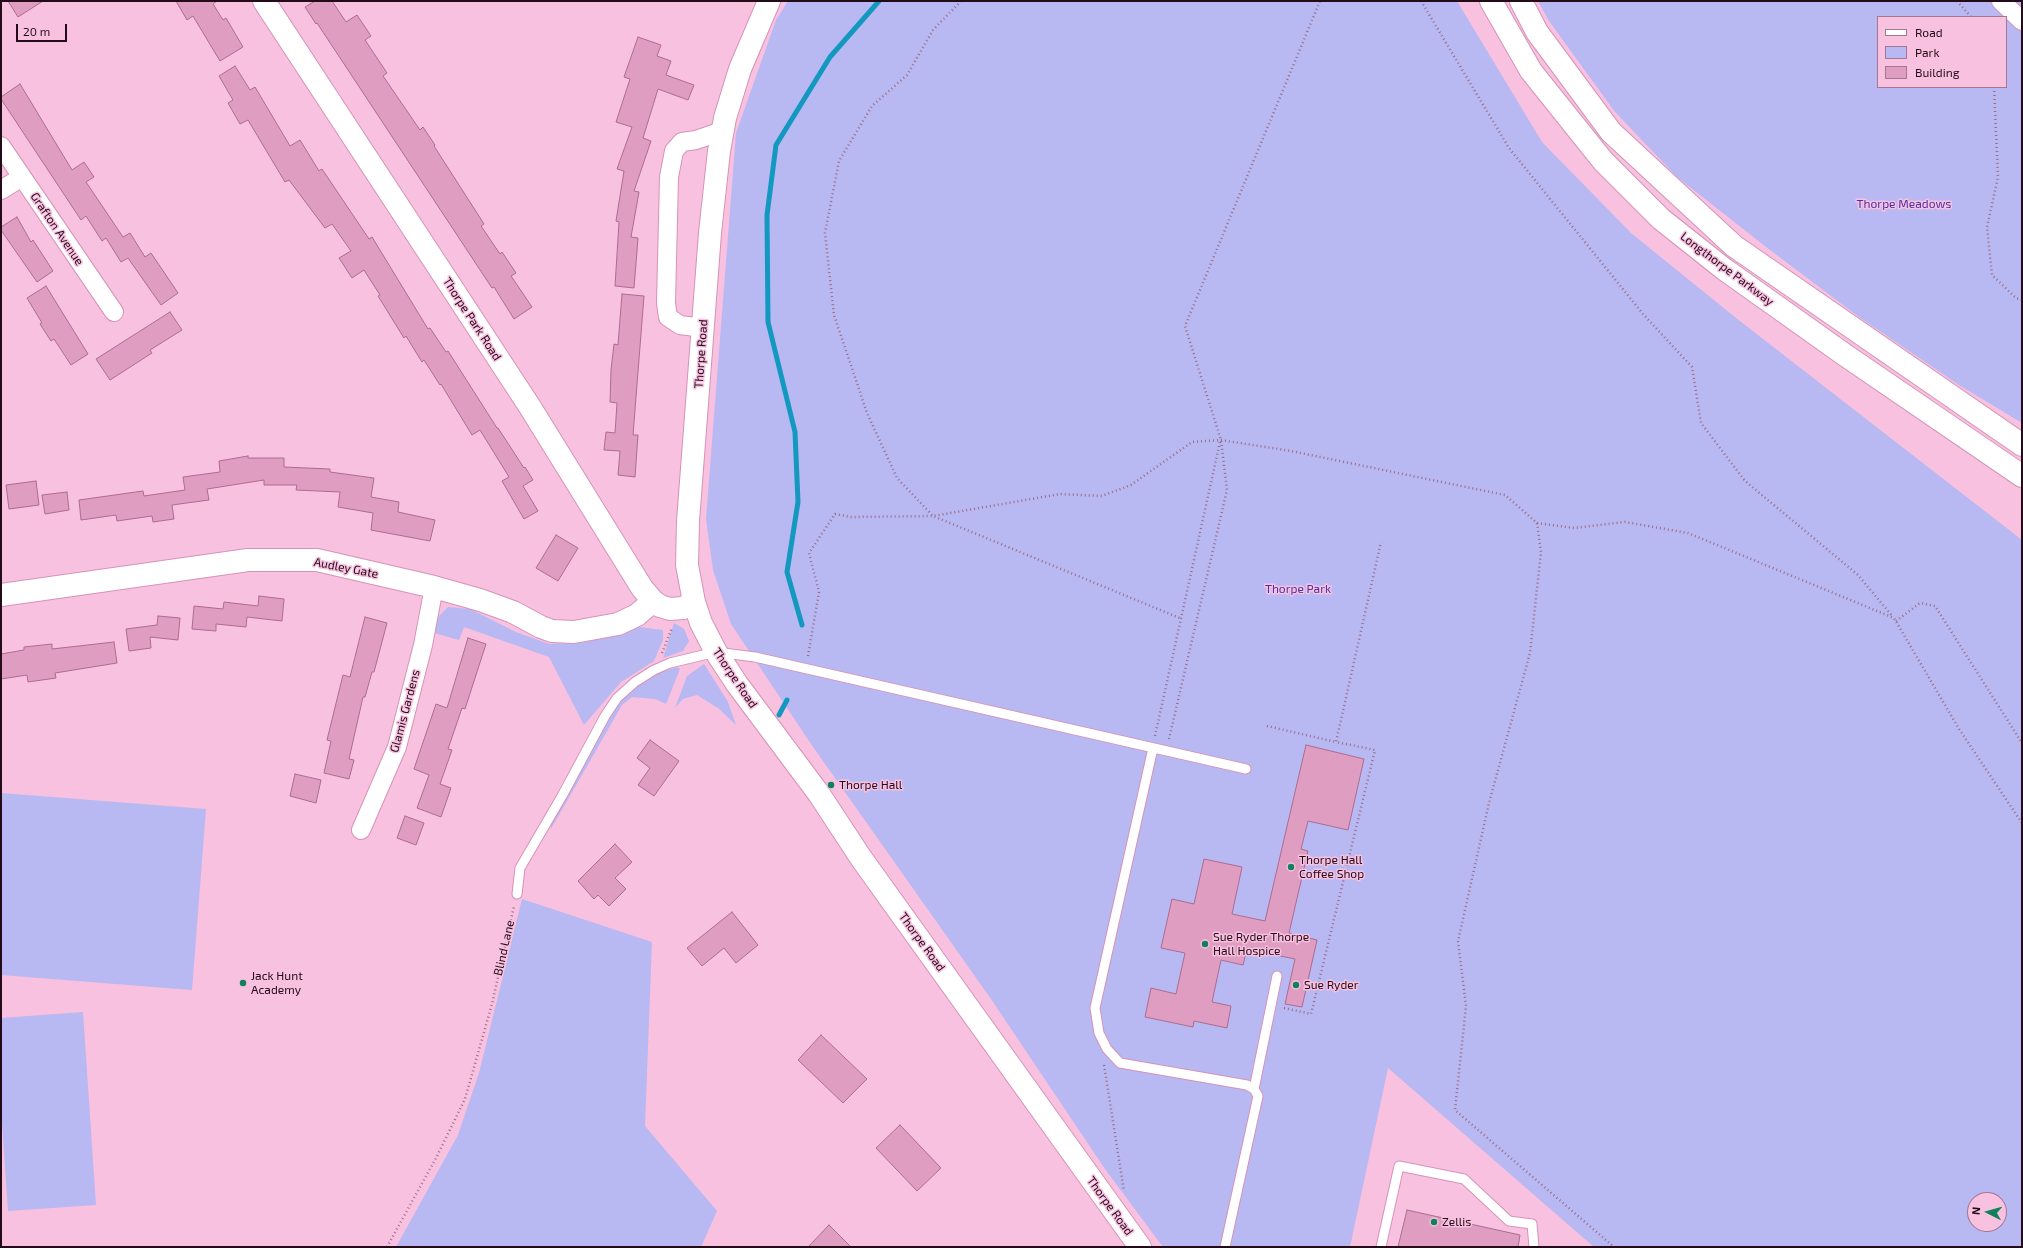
<!DOCTYPE html>
<style>
body{margin:0}
#map{position:relative;width:2023px;height:1248px;overflow:hidden;background:#f8c1df;font-family:"Exo 2",sans-serif}
canvas{display:block}
.frame{position:absolute;inset:0;border:2px solid #230b19;pointer-events:none}
.legend{position:absolute;left:1877px;top:16px;width:130px;height:72px;box-sizing:border-box;background:#f8c1df;border:1px solid #a37890;margin:0;padding:5px 7px;list-style:none;font-size:12px;color:#230b19}
.legend li{display:flex;align-items:center;gap:8px;height:20px}
.legend b{width:20px;border:1px solid #a37890}
.north{position:absolute;left:1967px;top:1192px;width:40px;height:40px;box-sizing:border-box;background:#f8c1df;border:1px solid #a37890;border-radius:50%;rotate:276deg;font-size:11px;font-weight:700;line-height:16px;text-align:center;color:#230b19}
.north::after{content:'';display:block;margin:auto;width:14px;height:18px;background:#10805d;clip-path:polygon(50% 0,100% 100%,50% 72%,0 100%)}
.scale{position:absolute;left:16px;top:24px;width:51px;height:18px;box-sizing:border-box;border:2px solid #230b19;border-top:0;padding-left:5px;font-size:12px;line-height:14px;white-space:nowrap;color:#230b19;-webkit-text-stroke:3px #f8c1df;paint-order:stroke}
</style>
<div id="map">
<canvas width="2023" height="1248"></canvas>
<div class="frame"></div>
<ul class="legend">
<li><b style="height:5px;background:#fff"></b>Road</li>
<li><b style="height:11px;background:#b8b8f3"></b>Park</li>
<li><b style="height:11px;background:#e09dc2"></b>Building</li>
</ul>
<div class="north">N</div>
<div class="scale">20 m</div>
</div>
<script>
const ctx = document.querySelector('canvas').getContext('2d');
ctx.lineJoin = 'round';
function paint(path, color) { ctx.fillStyle = color; ctx.fill(path, 'evenodd'); }
const shape = rows => new Path2D(rows.map(r => 'M' + r).join(''));
function strokePath(path, color, width, dash) { ctx.strokeStyle = color; ctx.lineWidth = width; ctx.lineCap = dash ? 'butt' : 'round'; ctx.setLineDash(dash || []); ctx.stroke(path); }
function write(font, color, halo, rows, align = 'center') {
  ctx.font = font + ' "Exo 2",sans-serif'; ctx.lineWidth = 3; ctx.setLineDash([]); ctx.textBaseline = 'middle'; ctx.strokeStyle = halo; ctx.fillStyle = color; for (const [text, x, y, turn = 0] of rows) {
    ctx.save(); ctx.translate(x, y); ctx.rotate((+turn || 0) * Math.PI / 180); ctx.textAlign = isNaN(turn) ? turn : align; if (halo) ctx.strokeText(text, 0, 0); ctx.fillText(text, 0, 0); ctx.restore();
  }
}
paint(shape([
 [788,1,1457,1,1542,142,1631,233,1736,318,2022,540,2022,1247,1594,1247,1388,1068,1350,1247,1163,1247,1105,1169,991,999,811,744,731,624,713,570,706,519,736,133,776,20],
 [1975,1200,1999,1200,1999,1224,1975,1224],
 [1538,1,2022,1,2022,423,1959,385,1859,317,1770,250,1677,177,1615,112,1549,21],
 [1878,17,2006,17,2006,87,1878,87],
 [448,607,470,609,516,632,549,644,580,643,611,637,638,627,663,630,663,640,654,661,621,682,584,725,549,657,464,627,459,640,434,633,437,618],
 [674,623,684,629,689,641,683,651,663,658],
 [704,664,728,702,736,725,718,708,697,695,683,699,675,708,687,676],
 [677,667,680,669,666,704,655,699,632,697,622,705,551,829,551,822,617,704,635,686,657,673],
 [1,793,206,809,192,990,1,975],
 [522,899,652,942,645,1126,717,1211,701,1247,396,1247,458,1135,479,1073],
 [83,1012,96,1205,8,1211,1,1108,1,1018]
]), '#b8b8f3');
strokePath(shape([
 [802,625,787,572,798,502,795,432,768,322,767,215,776,145,830,57,879,1],
 [779,715,787,700]
]), '#1398bf', 5);
const building = shape([
 [8,1,43,1,18,17,8,1],
 [176,1,217,1,213,4,223,20,226,18,243,47,220,61,193,16,187,20,176,1],
 [315,1,332,1,346,22,357,15,371,36,365,40,387,73,383,76,420,130,423,127,435,145,434,146,484,224,481,226,500,254,502,252,516,273,511,276,532,307,514,319,494,287,492,288,317,23,316,24,305,7,315,1],
 [638,37,661,45,657,56,671,61,666,75,694,85,688,100,658,89,643,138,651,141,634,191,639,192,631,237,638,238,634,288,615,286,619,222,616,221,624,171,617,169,632,127,616,122,630,79,624,77,638,37],
 [235,66,250,90,255,87,290,146,300,140,319,171,322,169,369,239,372,237,428,329,430,328,446,352,448,351,497,428,498,428,524,468,525,467,533,480,523,486,538,511,524,519,502,481,509,477,480,430,472,435,441,384,440,385,424,360,422,362,406,336,404,338,378,296,380,295,364,270,352,278,339,258,351,251,332,224,325,228,289,180,285,182,248,120,240,124,228,103,233,100,219,76,235,66],
 [20,84,72,170,84,162,94,177,86,182,123,237,130,233,145,257,151,253,178,293,161,305,128,258,121,262,106,238,102,241,86,216,81,220,1,99,1,97,20,84],
 [17,217,31,242,33,240,53,271,37,282,1,230,1,227,17,217],
 [46,286,88,354,71,365,54,339,51,341,40,324,42,323,27,298,46,286],
 [622,294,644,296,633,435,638,435,635,477,618,475,620,451,604,450,606,432,615,433,617,403,610,402,611,370,614,344,618,345,622,294],
 [170,312,182,330,150,350,152,353,110,380,96,359,170,312],
 [248,456,248,458,284,458,284,467,330,469,330,472,374,478,371,497,399,502,398,512,435,520,430,541,371,530,373,513,338,507,340,492,296,490,297,485,264,485,264,480,207,489,209,500,172,505,174,519,153,522,152,516,117,521,116,515,81,520,79,500,143,491,144,496,185,490,183,477,220,472,219,461,248,456],
 [36,481,39,505,9,509,6,485,36,481],
 [67,492,69,510,45,514,42,495,67,492],
 [556,535,578,548,558,581,536,568,556,535],
 [259,596,284,599,282,621,247,617,246,627,216,624,216,631,192,629,194,606,223,609,224,602,258,606,259,596],
 [158,616,180,618,178,640,150,637,151,648,129,651,126,629,157,625,158,616],
 [365,617,387,623,374,672,372,672,365,697,363,697,349,759,354,760,349,779,324,773,331,741,327,740,343,675,350,677,365,617],
 [468,638,486,644,465,709,462,708,448,749,452,750,440,784,451,788,441,817,417,808,429,775,414,769,436,704,447,708,468,638],
 [114,642,117,663,55,673,56,678,28,682,27,675,1,679,1,654,24,650,24,647,52,644,52,649,114,642],
 [650,740,679,761,654,796,638,785,650,768,637,758,650,740],
 [1306,745,1364,759,1348,830,1308,821,1301,849,1308,851,1289,933,1317,940,1302,1007,1285,1004,1295,959,1247,949,1243,965,1221,960,1212,1002,1231,1006,1227,1028,1194,1021,1193,1027,1145,1017,1151,988,1176,994,1185,953,1161,948,1172,899,1194,904,1204,859,1242,867,1232,914,1265,921,1306,745],
 [295,774,321,780,316,803,290,796,295,774],
 [405,816,424,823,416,845,397,838,405,816],
 [615,844,632,862,615,878,626,889,609,906,598,895,594,899,578,881,615,844],
 [732,912,758,945,736,963,724,948,702,966,687,948,732,912],
 [821,1035,867,1079,843,1103,798,1060,821,1035],
 [900,1125,941,1168,917,1191,876,1148,900,1125],
 [1407,1210,1520,1235,1518,1247,1398,1247,1407,1210],
 [829,1225,851,1247,808,1247,829,1225]
]);
paint(building, '#e09dc2');
strokePath(building, '#ab6c90', 1);
const lane = shape([
 [1153,748,1095,1008,1099,1033,1107,1049,1120,1063,1247,1085,1254,1089,1258,1096,1225,1247],
 [517,894,520,868,562,796,605,716,617,698,635,682,654,670,670,663,716,652,755,657,1246,769],
 [1254,1089,1277,976],
 [1381,1247,1399,1166,1464,1179,1509,1221,1532,1224,1534,1247]
]);
const street = shape([
 [2001,1,2022,21],
 [1,146,114,312],
 [1,190,22,177],
 [703,328,680,325,668,317,666,303,669,177,674,151,682,142,696,140,722,131],
 [361,830,397,747,423,645,434,587]
]);
const secondary = shape([
 [264,1,530,407,642,588,653,601,660,606,670,609,683,608,694,602],
 [769,1,740,69,725,118,719,151,710,233,688,521,687,565,694,602,701,623,716,652,737,684,819,794,861,858,1140,1247],
 [1,595,248,560,317,560,434,587,480,600,513,612,541,627,552,631,574,632,618,624,637,615,653,601]
]);
const primary = shape([
 [1491,1,1531,71,1603,161,1661,219,1724,269,1845,355,2022,476],
 [1521,1,1537,32,1611,132,1734,246,2022,445]
]);
strokePath(lane, '#d593b8', 11);
strokePath(street, '#d593b8', 20);
strokePath(secondary, '#d593b8', 24);
strokePath(primary, '#d593b8', 24);
strokePath(shape([
 [961,1,933,30,907,75,872,106,839,161,825,233,834,315,867,413,897,478,933,516,1182,619],
 [1421,1,1509,148,1643,314,1692,367,1701,423,1745,481,1858,575,1893,617],
 [1957,1,1971,17],
 [1994,87,1998,177,1987,227,1992,275,2016,298,2022,300],
 [1537,523,1541,552,1530,653,1489,803,1458,941,1466,1006,1455,1110,1614,1247],
 [1896,621,1920,603,1935,606,2022,743],
 [662,653,672,628],
 [808,656,819,592,809,553,835,514,851,517,933,516,1060,494,1102,496,1131,485,1192,442,1221,440,1291,451,1505,495,1537,523,1574,528,1625,522,1688,533,1894,618,1959,729,2022,823],
 [1267,726,1336,742],
 [1155,736,1220,442],
 [1169,739,1227,490,1221,440,1185,326,1320,1],
 [1284,1008,1311,1014,1375,750,1336,742,1381,542],
 [1104,1065,1124,1191],
 [387,1247,436,1158,465,1099,492,1004,514,906]
]), '#976e85', 2.5, [1, 3]);
strokePath(lane, '#fff', 9);
strokePath(street, '#fff', 18);
strokePath(secondary, '#fff', 22);
strokePath(primary, '#fff', 22);
for (const [x, y, r, color] of [
 [831,785,4,"#10805d"],
 [1291,867,4,"#10805d"],
 [1205,944,4,"#10805d"],
 [243,983,4,"#10805d"],
 [1296,985,4,"#10805d"],
 [1434,1222,4,"#10805d"]
]) { const dot = new Path2D(); dot.arc(x, y, r, 0, 2 * Math.PI); ctx.fillStyle = color; ctx.fill(dot); strokePath(dot, '#f8c1df', 1.5); }
write('12px', '#4932a5', '#f8c1df', [
 ["Thorpe Meadows",1904,204],
 ["Thorpe Park",1298,589]
]);
write('12px', '#230b19', '#f8c1df', [
 ["Grafton Avenue",57,229,56],
 ["Longthorpe Parkway",1727,269,37],
 ["Thorpe Park Road",472,319,57],
 ["Thorpe Road",701,354,-86],
 ["Audley Gate",346,568,11],
 ["Thorpe Road",735,678,56],
 ["Glamis Gardens",405,711,-75],
 ["Thorpe Road",922,942,54],
 ["Blind Lane",504,948,-77],
 ["Thorpe Road",1110,1206,54]
]);
write('12px', '#230b19', '#f8c1df', [
 ["Thorpe Hall",839,785],
 ["Thorpe Hall",1299,860],
 ["Coffee Shop",1299,874],
 ["Sue Ryder Thorpe",1213,937],
 ["Hall Hospice",1213,951],
 ["Jack Hunt",251,976],
 ["Academy",251,990],
 ["Sue Ryder",1304,985],
 ["Zellis",1442,1222]
], 'left');
</script>
